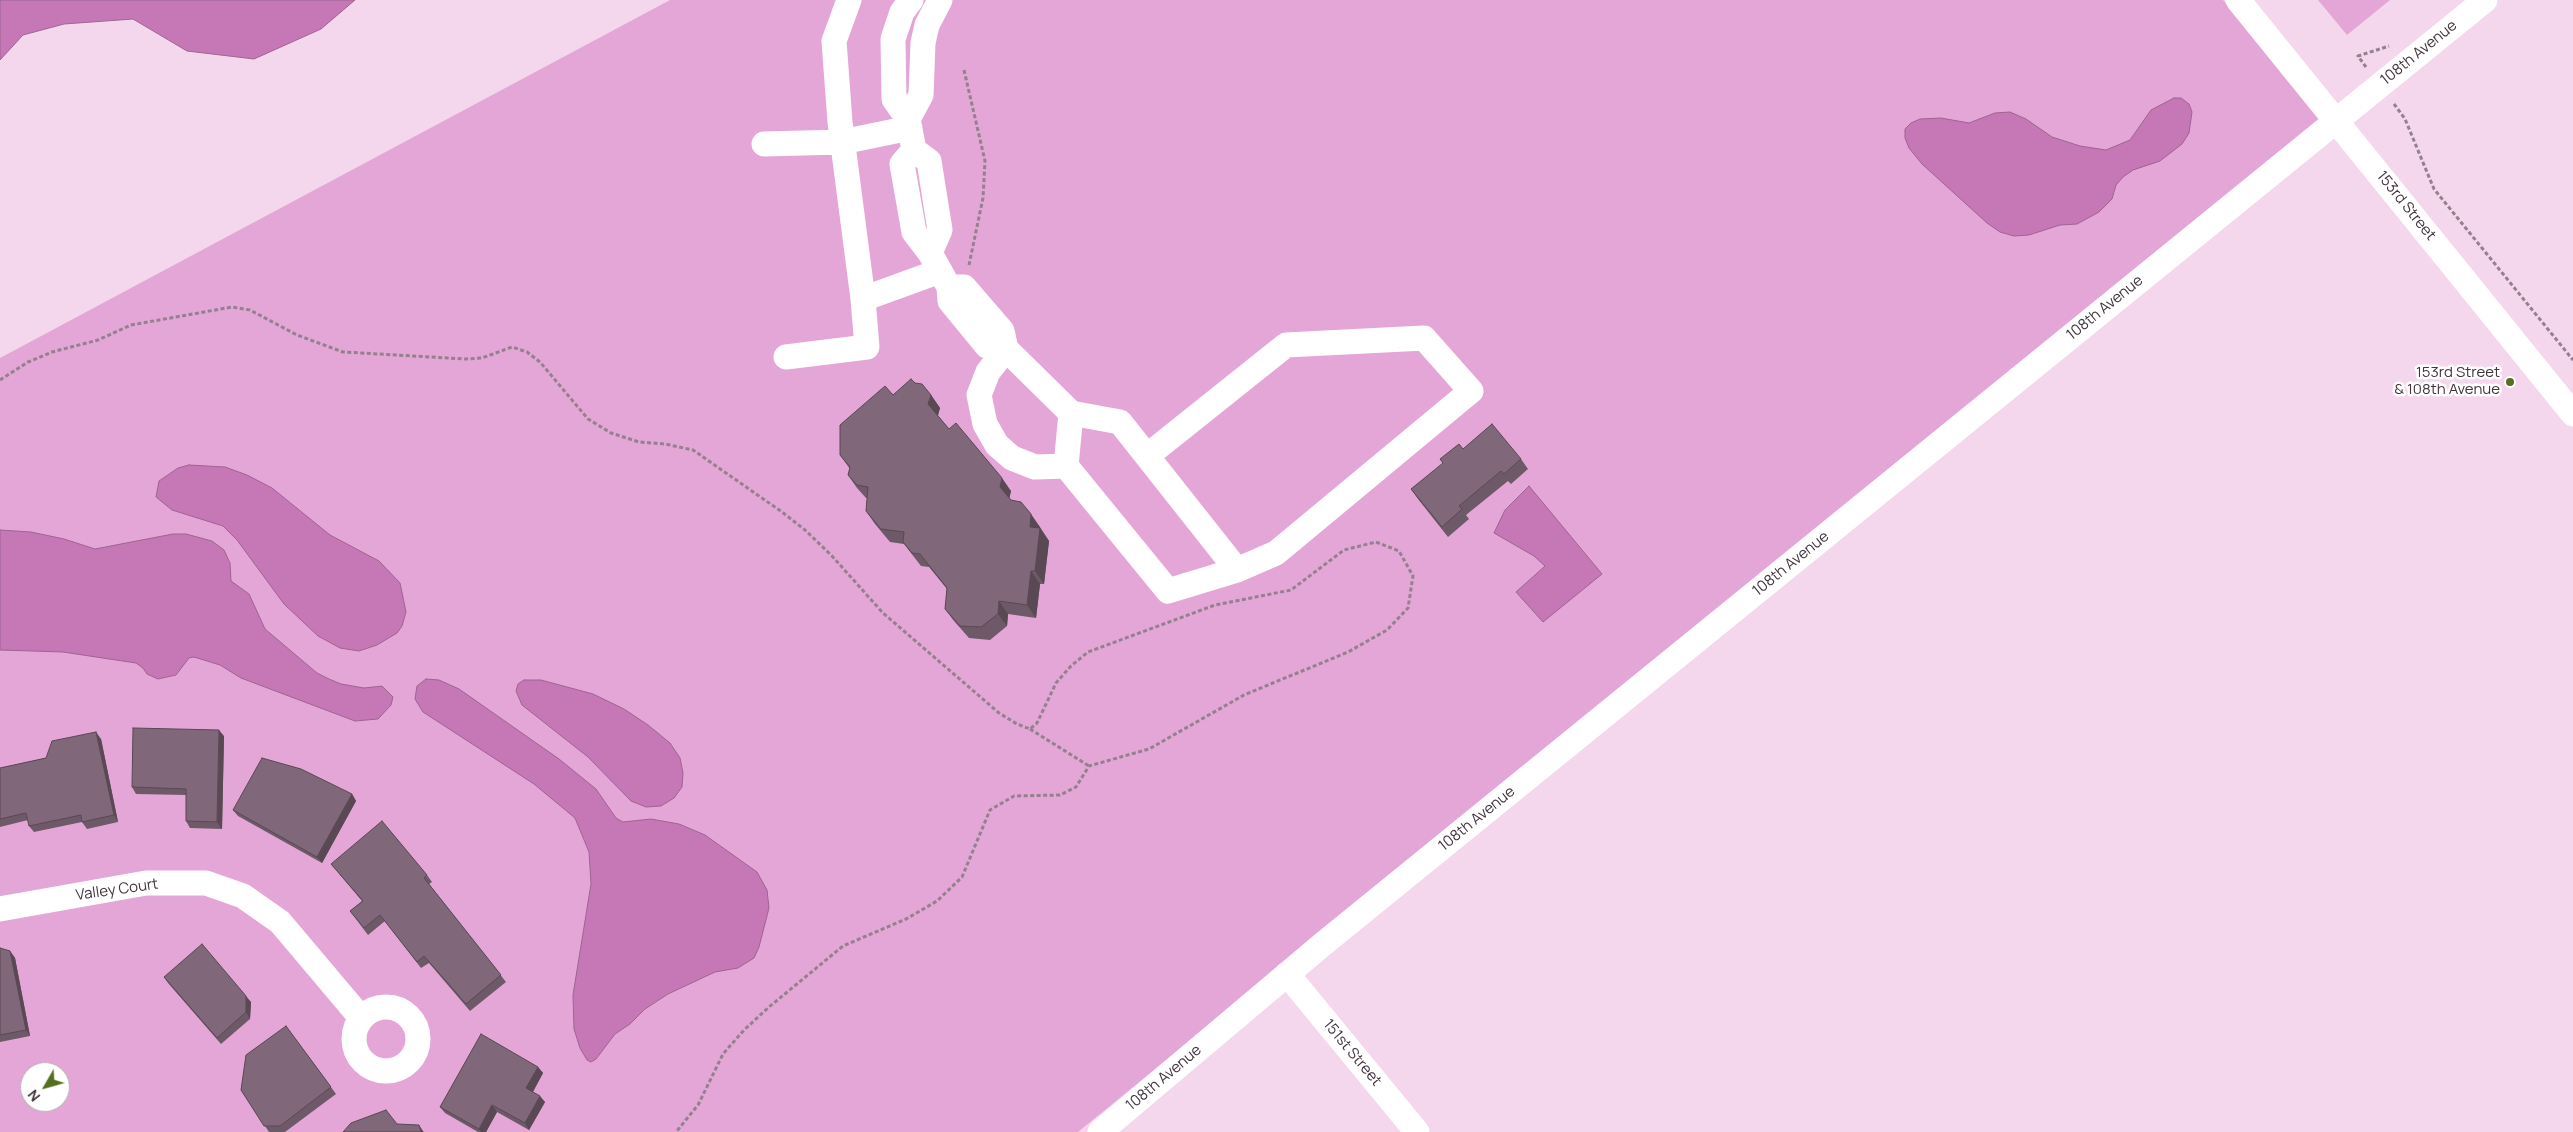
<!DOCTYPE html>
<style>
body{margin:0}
#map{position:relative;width:2573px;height:1132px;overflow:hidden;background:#f4d7ec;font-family:Manrope,sans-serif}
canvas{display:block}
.north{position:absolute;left:20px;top:1062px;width:50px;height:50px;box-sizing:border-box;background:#fff;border:1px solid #b3aeb2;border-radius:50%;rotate:232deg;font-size:14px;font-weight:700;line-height:20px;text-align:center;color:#41353e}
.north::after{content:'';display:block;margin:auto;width:18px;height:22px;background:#566e1f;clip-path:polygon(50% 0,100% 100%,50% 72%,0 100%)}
</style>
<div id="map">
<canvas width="2573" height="1132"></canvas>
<div class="north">N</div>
</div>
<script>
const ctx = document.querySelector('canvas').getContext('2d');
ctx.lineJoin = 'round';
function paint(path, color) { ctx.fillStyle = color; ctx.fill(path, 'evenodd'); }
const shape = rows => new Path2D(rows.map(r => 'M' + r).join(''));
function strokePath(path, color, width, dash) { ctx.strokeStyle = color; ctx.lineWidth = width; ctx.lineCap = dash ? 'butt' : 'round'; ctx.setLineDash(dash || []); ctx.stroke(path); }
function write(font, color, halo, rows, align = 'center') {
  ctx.font = font + ' Manrope,sans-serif'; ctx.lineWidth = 5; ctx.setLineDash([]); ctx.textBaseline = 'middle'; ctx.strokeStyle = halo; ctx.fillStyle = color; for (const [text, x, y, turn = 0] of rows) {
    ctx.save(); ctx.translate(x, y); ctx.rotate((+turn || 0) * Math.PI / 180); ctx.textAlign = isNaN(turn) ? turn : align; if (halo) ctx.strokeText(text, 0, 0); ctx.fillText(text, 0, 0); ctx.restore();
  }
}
paint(shape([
 [670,0,2223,0,2320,118,1078,1132,0,1132,0,358],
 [30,1072,60,1072,60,1102,30,1102],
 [2318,0,2390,0,2347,35]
]), '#e4a6d6');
const water = shape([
 [0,0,355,0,321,29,254,59,187,51,133,19,64,24,23,35,0,60,0,0],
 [2174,98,2181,98,2189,104,2192,112,2189,133,2182,144,2160,161,2133,170,2123,177,2116,185,2112,199,2099,212,2077,224,2060,225,2029,235,2014,236,2000,232,1987,223,1922,164,1909,148,1905,138,1905,129,1911,123,1920,119,1941,118,1969,123,1995,113,2010,112,2026,119,2052,137,2080,146,2106,150,2130,140,2151,110,2174,98],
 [189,465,225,467,247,475,272,488,330,535,379,561,400,583,406,612,402,626,397,633,377,645,359,651,340,648,318,636,284,604,237,540,223,526,172,510,156,497,159,481,178,468,189,465],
 [1529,486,1602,574,1543,622,1516,592,1545,566,1534,556,1494,533,1505,510,1529,486],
 [0,530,31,532,64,539,95,549,173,534,186,534,212,541,224,550,230,563,231,581,249,594,265,629,317,673,329,679,341,684,364,688,382,686,393,697,391,705,378,719,355,721,241,678,220,665,194,657,189,658,176,675,158,679,147,674,143,668,136,663,63,652,0,650,0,530],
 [426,679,439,680,459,689,559,759,596,789,616,818,623,822,651,819,679,824,705,835,757,872,767,890,769,908,759,947,754,958,738,968,715,972,668,994,645,1009,630,1024,615,1034,596,1059,591,1062,587,1060,580,1048,574,1029,573,995,591,884,589,852,575,818,534,784,423,712,415,699,417,686,426,679],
 [524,680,541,680,593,694,624,709,648,725,670,743,680,758,683,773,682,787,674,798,661,806,646,807,631,801,588,757,522,705,516,691,518,684,524,680]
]);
paint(water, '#c678b6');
strokePath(water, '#9e6492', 1);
strokePath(shape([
 [2366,67,2358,56,2389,46],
 [964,70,985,161,983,198,969,265],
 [2394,104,2405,119,2434,189,2573,360],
 [0,380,28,362,52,352,98,340,131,325,232,307,250,310,297,335,343,352,466,359,482,358,512,347,527,352,540,362,588,419,611,433,639,442,665,444,693,450,782,512,805,530,832,556,883,613,999,713,1017,724,1030,729,1037,723,1056,683,1071,666,1088,652,1215,605,1291,590,1344,550,1376,542,1399,551,1413,576,1408,608,1387,630,1348,652,1244,695,1149,749,1089,766,1076,787,1060,795,1014,796,990,810,962,877,937,901,906,919,843,946,769,1007,744,1030,723,1054,698,1105,676,1132],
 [1030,729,1089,766]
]), '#94808f', 3, [4, 2.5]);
strokePath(shape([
 [911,0,902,12,893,39,894,99,908,119,914,150,929,161,940,230,930,253],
 [2238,0,2573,414],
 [908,119,921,95,923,43,927,25,940,0],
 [764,144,842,142,910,128],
 [914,150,902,164,914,232,930,253,949,287,950,301,987,346,1006,349],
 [949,287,964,287,1002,331,1006,349,1071,413,1120,422,1237,570,1276,553,1471,391,1424,338,1286,345,1147,456],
 [863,299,940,271],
 [1006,349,988,372,979,395,985,424,997,445,1012,458,1035,467,1066,466],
 [786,357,867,347,863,299,840,122,834,41,849,0],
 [1071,413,1066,466,1168,591,1237,570],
 [0,909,146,883,206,883,243,896,280,922,361,1018],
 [1287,974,1417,1132],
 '354 1039a32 32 0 1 1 64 0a32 32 0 1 1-64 0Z',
 [1100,1132,1323,944,2485,0]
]), '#fff', 25);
paint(shape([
 [915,383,931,395,940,408,938,416,949,429,1011,491,1009,498,1040,527,1049,541,1044,584,1040,584,1036,618,1008,614,1007,626,990,640,969,638,954,621,945,609,947,589,929,567,921,566,904,544,890,542,875,524,866,511,867,498,866,498,857,488,848,475,850,469,840,455,893,395],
 [1463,449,1521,459,1528,469,1511,484,1508,481,1466,515,1469,519,1448,537,1418,499,1411,489],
 [224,736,222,829,190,828,186,821,186,795,136,794,132,787],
 [101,739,118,822,87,829,82,822,34,832,29,826,28,820,0,827,0,768,46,758],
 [352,794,356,801,322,863,238,816,233,810],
 [331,864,427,875,432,882,429,884,506,982,470,1011,429,963,421,968,385,921,368,935,350,911,362,901],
 [0,948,10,951,15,958,30,1036,0,1042],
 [164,977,251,1002,250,1019,221,1044,168,983],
 [286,1026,336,1094,285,1132,269,1132,241,1090],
 [538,1067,543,1073,533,1092,545,1102,529,1130,497,1112,486,1132,478,1132,445,1113,440,1107]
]), '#6e5969');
paint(shape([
 [931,395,940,408,937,417,928,404],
 [1002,478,1011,491,1009,500,1000,487],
 [1031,514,1040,527,1039,540,1030,527],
 [1040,528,1049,541,1044,584,1035,571],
 [1031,571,1040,584,1036,618,1027,605],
 [999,601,1008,614,1007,626,998,614],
 [219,730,224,736,222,829,217,822],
 [96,732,101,739,118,822,114,815],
 [352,794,356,801,322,863,317,857],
 [10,951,15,958,30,1036,26,1030],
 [246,996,251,1002,250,1019,246,1012],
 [538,1067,543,1073,531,1095,526,1088],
 [540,1096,545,1102,529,1130,525,1123],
 [492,1105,497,1112,486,1132,481,1132,479,1129],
 [419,1125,423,1131,424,1132,421,1132]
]), '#5a4855');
const building = shape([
 [911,379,915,383,922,384,931,395,928,404,949,429,956,423,1002,478,1000,487,1011,500,1021,502,1031,514,1030,527,1040,528,1035,571,1031,571,1027,605,999,601,998,614,981,627,960,626,945,609,947,588,920,554,912,553,903,542,904,532,881,529,866,511,868,487,857,485,848,475,850,467,840,455,840,425,885,386,893,395,911,379],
 [1492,424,1521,459,1504,474,1501,471,1459,506,1462,509,1442,527,1411,489,1443,463,1440,459,1459,444,1463,449,1492,424],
 [133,728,219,730,217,822,186,821,186,789,132,787,133,728],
 [96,732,114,815,82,822,81,815,29,826,26,813,0,819,0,768,46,758,52,741,96,732],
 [262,758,301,769,352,794,317,857,233,810,262,758],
 [382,821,427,875,424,878,501,975,466,1004,424,956,417,962,380,915,364,928,350,911,363,901,331,864,382,821],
 [202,944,246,996,246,1012,217,1038,164,977,202,944],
 [0,948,10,951,26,1030,0,1035,0,948],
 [286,1026,331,1087,280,1126,264,1126,241,1090,246,1055,286,1026],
 [481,1034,538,1067,526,1088,540,1096,525,1123,492,1105,479,1129,440,1107,481,1034],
 [386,1110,397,1124,419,1125,421,1132,343,1132,351,1123,386,1110]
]);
paint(building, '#80677a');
strokePath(building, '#5a4855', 1);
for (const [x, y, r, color] of [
 [2510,382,5,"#566e1f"]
]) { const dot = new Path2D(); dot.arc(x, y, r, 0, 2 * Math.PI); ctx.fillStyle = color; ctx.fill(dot); strokePath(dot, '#fff', 2); }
write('15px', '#41353e', '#fff', [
 ["108th Avenue",2419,53,-39],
 ["153rd Street",2406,206,51],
 ["108th Avenue",2105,308,-39],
 ["108th Avenue",1791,564,-39],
 ["108th Avenue",1477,819,-39],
 ["Valley Court",117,890,-8],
 ["151st Street",1352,1053,50],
 ["108th Avenue",1164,1078,-40]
]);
write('15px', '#41353e', '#fff', [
 ["153rd Street",2500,373],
 ["& 108th Avenue",2500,390]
], 'right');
</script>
